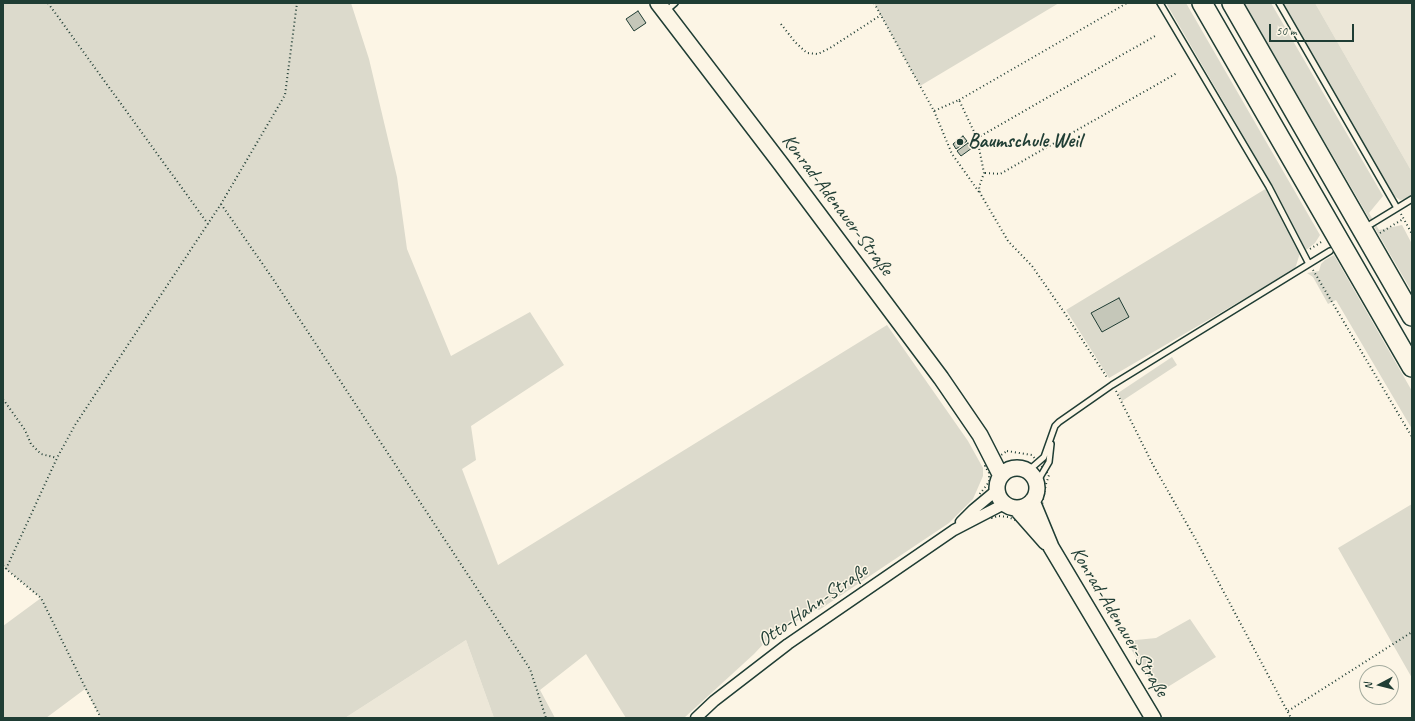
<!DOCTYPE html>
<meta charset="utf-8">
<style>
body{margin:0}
#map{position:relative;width:1415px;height:721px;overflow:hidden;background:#fcf5e5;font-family:Caveat,sans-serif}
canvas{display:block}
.frame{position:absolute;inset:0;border:4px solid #1f3d34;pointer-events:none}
.north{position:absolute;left:1359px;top:665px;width:40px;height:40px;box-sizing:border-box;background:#fcf5e5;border:1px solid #a4ab9e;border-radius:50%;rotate:263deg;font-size:11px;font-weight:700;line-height:16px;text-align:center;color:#1f3d34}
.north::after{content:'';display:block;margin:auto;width:14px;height:18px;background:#1f3d34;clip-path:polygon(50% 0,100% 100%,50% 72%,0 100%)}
.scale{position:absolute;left:1269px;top:24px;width:85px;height:18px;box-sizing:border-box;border:2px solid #1f3d34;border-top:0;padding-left:5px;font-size:12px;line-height:14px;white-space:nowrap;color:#1f3d34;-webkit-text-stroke:3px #fcf5e5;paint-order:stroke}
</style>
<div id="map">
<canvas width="1415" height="721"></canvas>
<div class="frame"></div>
<div class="north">N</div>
<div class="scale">50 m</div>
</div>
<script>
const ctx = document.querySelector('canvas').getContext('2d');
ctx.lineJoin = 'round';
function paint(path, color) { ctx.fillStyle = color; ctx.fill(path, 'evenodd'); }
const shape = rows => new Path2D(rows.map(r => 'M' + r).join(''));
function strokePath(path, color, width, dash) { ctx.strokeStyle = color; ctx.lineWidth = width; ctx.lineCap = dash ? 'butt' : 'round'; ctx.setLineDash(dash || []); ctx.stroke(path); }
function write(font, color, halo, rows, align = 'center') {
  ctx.font = font + ' Caveat,sans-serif'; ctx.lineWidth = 3; ctx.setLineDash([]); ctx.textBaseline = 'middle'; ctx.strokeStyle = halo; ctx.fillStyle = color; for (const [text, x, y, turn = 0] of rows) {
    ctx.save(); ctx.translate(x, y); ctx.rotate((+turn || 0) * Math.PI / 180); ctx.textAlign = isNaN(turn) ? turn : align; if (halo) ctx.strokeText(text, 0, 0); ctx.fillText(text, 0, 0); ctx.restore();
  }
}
paint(shape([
 [1315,3,1412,3,1412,172],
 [466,640,494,718,345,718]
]), '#ece7d8');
paint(shape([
 [3,3,351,3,369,59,397,177,407,249,451,356,530,312,564,365,471,426,476,460,462,469,498,565,887,325,968,441,983,468,983,476,973,499,949,523,819,610,815,610,769,638,754,654,684,718,626,718,586,654,540,690,555,718,494,718,466,640,345,718,101,718,85,689,46,718,3,718,3,626,41,598,6,569,3,565],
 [874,3,1059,3,920,86],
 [1166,3,1186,3,1320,235,1315,243,1306,250,1272,185],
 [1244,3,1271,3,1383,196,1369,213,1379,230,1402,225,1412,244,1412,292],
 [1281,3,1315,3,1412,172,1412,195,1407,199,1400,200,1393,195],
 [1267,188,1300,253,1295,269,1109,378,1066,310],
 [1334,255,1412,391,1412,429,1336,300,1328,304,1313,277,1307,273,1319,271,1321,264,1325,260],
 [1172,357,1177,365,1122,401,1118,393],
 [1412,504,1412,678,1338,548],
 [1190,619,1216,657,1158,693,1126,641,1156,638]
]), '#dcdacc');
const building = shape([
 [638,11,646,23,634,31,626,19,638,11],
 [963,136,967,141,956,149,953,144,963,136],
 [968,143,972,148,961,156,957,151,968,143],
 [1119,298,1129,317,1102,332,1091,313,1119,298]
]);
paint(building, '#c5c7b9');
strokePath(building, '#1f3d34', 1);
const service = shape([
 [1160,3,1269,187,1309,264],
 [1279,3,1397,208],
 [666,11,675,3],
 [1371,224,1412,199],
 [1028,471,1044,457,1055,426,1059,422,1112,385,1330,251],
 [1036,484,1049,462,1051,444]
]);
const minor = shape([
 [961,522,973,510,997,490],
 [696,718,714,701,788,644,954,530,1004,504]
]);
const secondary = shape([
 [658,3,781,164,941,378,980,435,1001,476],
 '997 488a20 20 0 1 1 40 0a20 20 0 1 1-40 0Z',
 [1032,501,1051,547,1153,718],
 [1016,508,1046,542]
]);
const motorway = shape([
 [1202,3,1412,367],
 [1232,3,1412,316]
]);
strokePath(service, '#1f3d34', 8);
strokePath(minor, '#1f3d34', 13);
strokePath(secondary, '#1f3d34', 18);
strokePath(motorway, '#1f3d34', 22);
strokePath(shape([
 [48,3,208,224],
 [874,3,934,111,959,100,977,138,984,173,979,187,980,193,1008,241,1032,266,1064,312,1108,379],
 [781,24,795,42,807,53,818,54,830,48,881,15],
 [959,100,1127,3],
 [934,111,952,154,979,192],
 [977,138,1155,36],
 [985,173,1000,174,1177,73],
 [221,204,273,279,530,669,546,718],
 [1401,214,1412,234],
 [1380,233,1403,219],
 [1310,249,1323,241],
 [1313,270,1412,437],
 [1116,391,1153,465,1196,540,1291,718],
 [3,399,25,430,31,444,41,454,57,458],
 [1007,451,1032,455,1049,475,1046,484,1042,505,1042,512,1045,517,1026,529,1020,522,1008,517,998,516,992,518,979,495,989,482,989,473,985,466,1007,451],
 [3,565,6,569,41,598,86,689,101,718],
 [6,569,57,458,75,425,221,204,285,95,297,3],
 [1288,711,1412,632]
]), '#1f3d34', 2, [1, 3]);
strokePath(service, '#fcf5e5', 5);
strokePath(minor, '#fcf5e5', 10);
strokePath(secondary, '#fcf5e5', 15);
strokePath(motorway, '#fcf5e5', 19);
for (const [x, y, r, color] of [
 [960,142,4,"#1f3d34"]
]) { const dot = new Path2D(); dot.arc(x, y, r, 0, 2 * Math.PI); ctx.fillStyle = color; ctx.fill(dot); strokePath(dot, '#fcf5e5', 1.5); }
write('bold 20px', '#1f3d34', '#fcf5e5', [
 ["Baumschule Weil",968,142]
], 'left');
write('20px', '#1f3d34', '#fcf5e5', [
 ["Konrad-Adenauer-Straße",837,205,53],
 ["Otto-Hahn-Straße",813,606,-35],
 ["Konrad-Adenauer-Straße",1119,622,59]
]);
</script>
